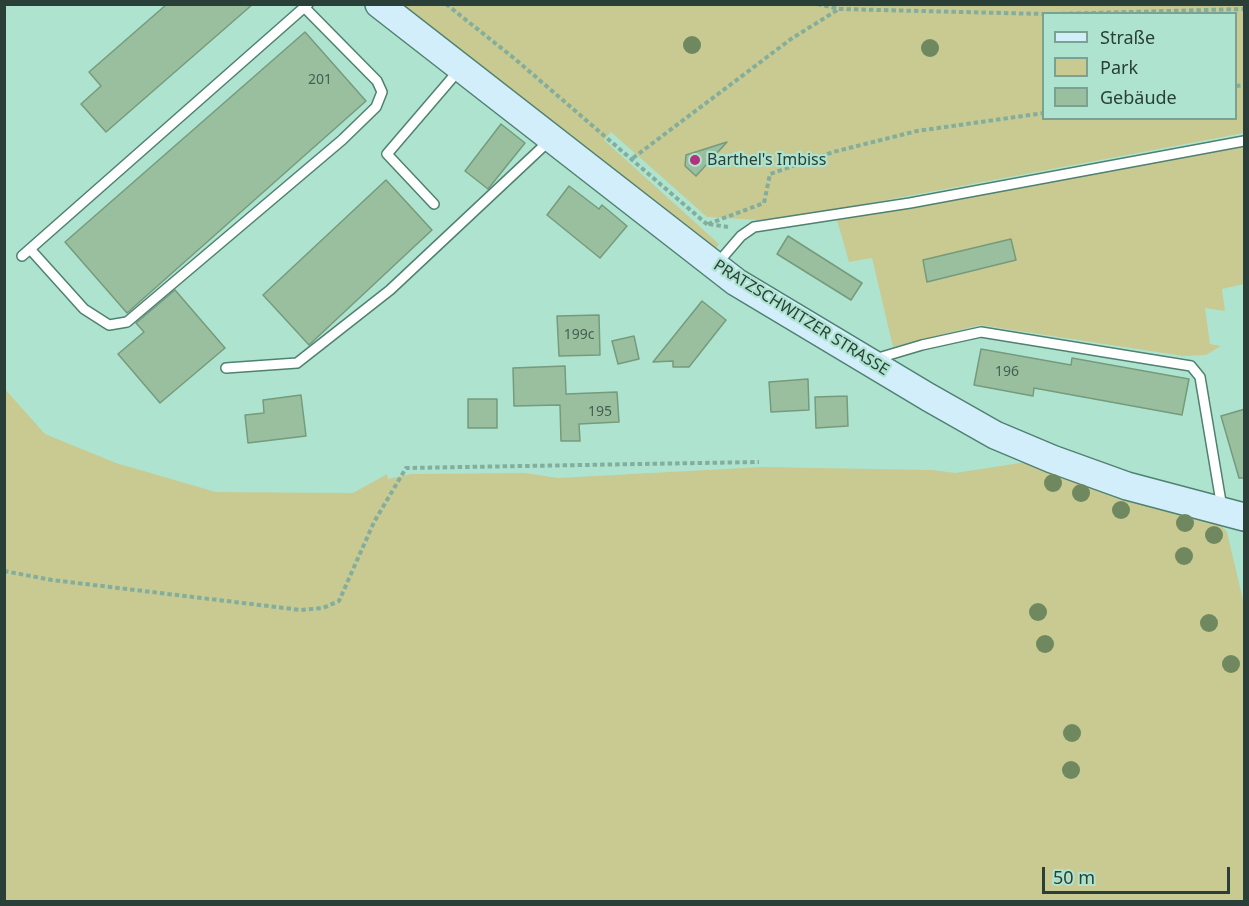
<!DOCTYPE html>
<meta charset="utf-8">
<style>
body{margin:0}
#map{position:relative;width:1249px;height:906px;overflow:hidden;background:#aee4cf;font-family:"Noto Sans",sans-serif}
canvas{display:block}
.frame{position:absolute;inset:0;border:6px solid #293f37;pointer-events:none}
.legend{position:absolute;left:1042px;top:12px;width:195px;height:108px;box-sizing:border-box;background:#aee4cf;border:2px solid #79a292;margin:0;padding:8px 10px;list-style:none;font-size:18px;color:#293f37}
.legend li{display:flex;align-items:center;gap:12px;height:30px}
.legend b{width:30px;border:2px solid #79a292}
.scale{position:absolute;left:1042px;top:867px;width:188px;height:27px;box-sizing:border-box;border:3px solid #293f37;border-top:0;padding-left:8px;font-size:18px;line-height:21px;white-space:nowrap;color:#293f37;-webkit-text-stroke:4px #aee4cf;paint-order:stroke}
</style>
<div id="map">
<canvas width="1249" height="906"></canvas>
<div class="frame"></div>
<ul class="legend">
<li><b style="height:8px;background:#d2eefb"></b>Straße</li>
<li><b style="height:16px;background:#c8ca91"></b>Park</li>
<li><b style="height:16px;background:#99bf9f"></b>Gebäude</li>
</ul>
<div class="scale">50 m</div>
</div>
<script>
const ctx = document.querySelector('canvas').getContext('2d');
ctx.lineJoin = 'round';
function paint(path, color) { ctx.fillStyle = color; ctx.fill(path, 'evenodd'); }
const shape = rows => new Path2D(rows.map(r => 'M' + r).join(''));
function strokePath(path, color, width, dash) { ctx.strokeStyle = color; ctx.lineWidth = width; ctx.lineCap = dash ? 'butt' : 'round'; ctx.setLineDash(dash || []); ctx.stroke(path); }
function write(font, color, halo, rows, align = 'center') {
  ctx.font = font + ' "Noto Sans",sans-serif'; ctx.lineWidth = 4.5; ctx.setLineDash([]); ctx.textBaseline = 'middle'; ctx.strokeStyle = halo; ctx.fillStyle = color; for (const [text, x, y, turn = 0] of rows) {
    ctx.save(); ctx.translate(x, y); ctx.rotate((+turn || 0) * Math.PI / 180); ctx.textAlign = isNaN(turn) ? turn : align; if (halo) ctx.strokeText(text, 0, 0); ctx.fillText(text, 0, 0); ctx.restore();
  }
}
paint(shape([
 [399,5,1244,5,1244,133,908,196,789,218,759,220,707,217,611,132,604,140,719,244,714,251],
 [1044,14,1236,14,1236,118,1044,118],
 [1244,146,1244,284,1222,289,1225,311,1205,308,1210,344,1221,346,1206,355,1183,356,980,325,893,347,872,258,849,262,837,220],
 [4,388,45,434,116,463,216,492,353,493,387,474,388,479,411,474,525,473,558,478,762,467,933,470,955,473,1026,462,1215,518,1227,532,1244,604,1244,901,5,901]
]), '#c8ca91');
const building = shape([
 [167,4,253,4,106,132,81,104,101,86,89,72,167,4],
 [305,32,366,101,127,313,65,242,305,32],
 [501,124,525,143,488,189,465,171,501,124],
 [727,142,696,176,685,166,686,155,727,142],
 [386,180,432,230,309,345,263,295,386,180],
 [569,186,599,209,602,205,627,226,600,258,547,215,569,186],
 [788,236,862,283,851,300,777,254,788,236],
 [1011,239,1016,260,927,282,923,260,1011,239],
 [175,290,225,348,160,403,118,354,144,332,136,323,175,290],
 [702,301,726,320,689,367,673,367,673,361,653,362,702,301],
 [599,315,600,355,559,356,557,316,599,315],
 [634,336,639,359,618,364,612,341,634,336],
 [981,349,1071,365,1072,358,1189,379,1182,415,1034,388,1033,396,974,385,981,349],
 [565,366,566,394,617,392,619,422,579,424,580,441,561,441,560,405,514,406,513,368,565,366],
 [808,379,809,410,771,412,769,382,808,379],
 [301,395,306,436,248,443,245,415,264,413,263,400,301,395],
 [847,396,848,426,816,428,815,397,847,396],
 [468,399,497,399,497,428,468,428,468,399],
 [1245,409,1245,478,1239,478,1221,416,1245,409]
]);
paint(building, '#99bf9f');
strokePath(building, '#759b7c', 1.5);
const lane = shape([
 [434,204,387,154,459,70],
 [30,249,84,309,109,325,127,322,342,140,376,107,382,92,377,81,305,8],
 [22,256,308,4],
 [716,265,741,236,754,227,910,203,1244,141],
 [875,359,922,345,981,332,1191,366,1200,377,1222,508],
 [226,368,297,363,390,290,550,140]
]);
const secondary = shape([
 [379,4,736,282,928,397,995,435,1052,459,1127,486,1244,517]
]);
strokePath(lane, '#4f8170', 12);
strokePath(secondary, '#4f8170', 30);
strokePath(shape([
 [446,4,515,59,709,226],
 [817,4,839,9,1044,14],
 [1054,14,1244,9],
 [1236,86,1244,85],
 [633,158,791,39,839,9],
 [708,224,764,203,770,174,833,152,917,131,1044,113],
 [709,224,728,227],
 [4,571,52,580,301,610,323,608,339,601,374,522,406,468,759,462]
]), '#83ae9d', 4, [4.5, 3]);
strokePath(lane, '#fff', 9);
strokePath(secondary, '#d2eefb', 27);
ctx.fillStyle = '#708860';
for (const [x, y] of [
 [692,45],
 [930,48],
 [1053,483],
 [1081,493],
 [1121,510],
 [1185,523],
 [1214,535],
 [1184,556],
 [1038,612],
 [1209,623],
 [1045,644],
 [1231,664],
 [1072,733],
 [1071,770]
]) { ctx.beginPath(); ctx.arc(x, y, 9, 0, 2 * Math.PI); ctx.fill(); }
for (const [x, y, r, color] of [
 [695,160,6,"#b3327c"]
]) { const dot = new Path2D(); dot.arc(x, y, r, 0, 2 * Math.PI); ctx.fillStyle = color; ctx.fill(dot); strokePath(dot, '#aee4cf', 2); }
write('14px', '#455f51', null, [
 ["201",320,80],
 ["199c",579,335],
 ["196",1007,372],
 ["195",600,412]
]);
write('16px', '#293f37', '#aee4cf', [
 ["Barthel's Imbiss",707,160]
], 'left');
write('16px', '#293f37', '#aee4cf', [
 ["PRATZSCHWITZER STRASSE",801,318,32]
]);
</script>
